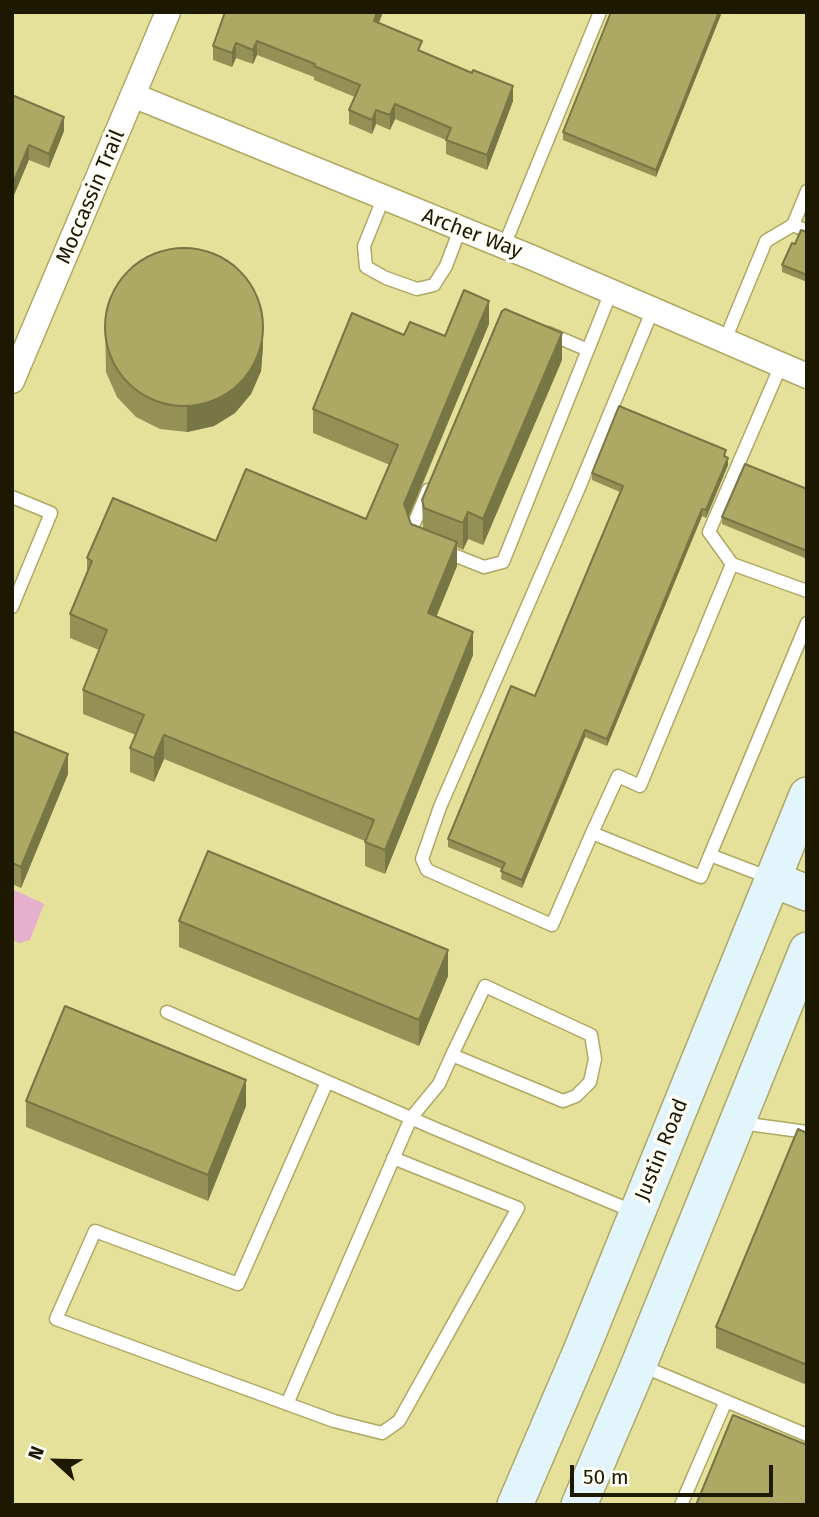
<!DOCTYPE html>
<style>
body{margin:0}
#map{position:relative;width:819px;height:1517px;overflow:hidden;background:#e6e19a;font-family:"Fira Sans",sans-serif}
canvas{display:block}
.frame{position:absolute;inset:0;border:14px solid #1c1900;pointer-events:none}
.north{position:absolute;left:21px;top:1426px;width:70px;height:70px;-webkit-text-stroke:5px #fffff8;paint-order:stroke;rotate:292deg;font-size:19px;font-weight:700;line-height:28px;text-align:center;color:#1c1900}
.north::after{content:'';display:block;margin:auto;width:24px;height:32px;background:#1c1900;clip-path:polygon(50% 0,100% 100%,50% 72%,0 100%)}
.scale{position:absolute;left:570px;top:1465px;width:203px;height:32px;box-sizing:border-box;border:4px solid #1c1900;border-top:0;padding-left:9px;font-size:21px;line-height:24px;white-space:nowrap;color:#1c1900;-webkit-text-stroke:5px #fffff8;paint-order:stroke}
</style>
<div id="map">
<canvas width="819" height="1517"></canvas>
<div class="frame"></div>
<div class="north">N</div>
<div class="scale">50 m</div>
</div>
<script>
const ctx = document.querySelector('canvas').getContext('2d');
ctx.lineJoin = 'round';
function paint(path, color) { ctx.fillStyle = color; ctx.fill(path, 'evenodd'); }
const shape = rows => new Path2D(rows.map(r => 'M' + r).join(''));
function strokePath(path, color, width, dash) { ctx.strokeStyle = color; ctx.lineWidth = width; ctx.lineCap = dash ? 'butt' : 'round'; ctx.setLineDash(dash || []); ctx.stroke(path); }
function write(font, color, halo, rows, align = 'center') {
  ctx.font = font + ' "Fira Sans",sans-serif'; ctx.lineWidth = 7; ctx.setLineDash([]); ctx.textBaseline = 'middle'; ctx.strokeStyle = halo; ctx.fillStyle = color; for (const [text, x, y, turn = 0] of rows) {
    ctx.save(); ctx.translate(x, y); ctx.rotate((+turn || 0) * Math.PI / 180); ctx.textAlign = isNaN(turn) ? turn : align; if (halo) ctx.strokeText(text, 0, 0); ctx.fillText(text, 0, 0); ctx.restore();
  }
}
paint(shape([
 [12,889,44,904,30,940,19,943,12,940]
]), '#e5afcd');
const lane = shape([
 [383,199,364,246,366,267,386,278,417,289,434,285,446,266,460,229],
 [793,225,807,231],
 [504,246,600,12],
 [548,333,588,350],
 [725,340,766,241,793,225,807,191],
 [12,497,51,513,12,607],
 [416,538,413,526,428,490],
 [441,550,484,567,503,562,611,292],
 [732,564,709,532,781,365],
 [592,833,552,925,427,870,422,859,440,807,578,490,653,309],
 [710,855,807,623],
 [770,878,710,855,701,877,592,833,618,776,640,786,732,564,807,591],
 [167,1012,436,1129,637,1213],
 [327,1082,238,1284,95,1231,56,1319,334,1421,382,1433,399,1421,518,1208,393,1158],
 [741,1123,807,1132],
 [642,1366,807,1435],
 [287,1404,411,1118,439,1084,452,1055,485,986,591,1035,595,1059,590,1082,576,1096,563,1101,452,1055],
 [681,1505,726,1401]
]);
const street = shape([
 [135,96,533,258,807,376],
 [12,381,168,12]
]);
const secondary = shape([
 [772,879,807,893],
 [515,1505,581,1351,807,795],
 [579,1505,635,1374,807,950]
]);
strokePath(lane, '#aea864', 15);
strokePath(street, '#aea864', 27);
strokePath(secondary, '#aea864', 38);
strokePath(lane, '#fff', 12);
strokePath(street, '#fff', 24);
strokePath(secondary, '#e2f4fc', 35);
paint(shape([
 [383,12,379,23,422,52,513,101,487,170,446,154,446,140,395,119,390,130,376,124,372,134,349,124,349,110,355,97,314,80,314,77,257,55,253,64,236,58,232,67,213,60,213,46],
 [722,12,656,177,563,140,563,132],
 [12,95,64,131,49,168,29,160],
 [807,232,807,282,782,272,782,265,795,244],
 [105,319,263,346,261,371,251,394,235,413,214,426,187,432,160,429,136,417,117,397,106,372],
 [489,324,409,517,411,524,423,528,422,500,562,360,483,545,468,539,463,550,457,547,457,566,436,617,473,655,385,874,365,866,365,841,164,759,154,782,130,772,130,748,136,735,83,714,83,690,99,650,70,638,70,614,87,573,87,558,366,519,390,465,313,433,313,409,404,335,445,336],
 [726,457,728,465,706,518,702,516,607,746,585,737,522,888,501,879,502,869,448,847,448,839,535,696,620,492,592,480,592,473],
 [807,489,807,559,722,524,722,517],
 [12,731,68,774,21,888,12,884],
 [179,921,448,976,419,1046,179,947],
 [26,1101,246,1106,208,1201,26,1127],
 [807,1133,807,1385,716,1348,716,1327]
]), '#959055');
paint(shape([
 [377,12,383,12,374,35,374,21],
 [719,12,722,12,656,177,656,170],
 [257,41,257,55,253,64,253,50],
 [236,43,236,58,232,67,232,53],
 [513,86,513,101,487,170,487,155],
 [395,104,395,119,390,130,390,115],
 [376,110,376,124,372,134,372,120],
 [64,117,64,131,49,168,49,154],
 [29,145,29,160,12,200,12,186],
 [489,301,489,324,404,527,404,504],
 [263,320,263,346,261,371,251,394,235,413,214,426,187,432,187,406],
 [562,333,562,360,483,545,483,519],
 [728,458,728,465,706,518,706,510],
 [702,509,702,516,607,746,607,739],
 [468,512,468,539,463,550,463,523],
 [457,542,457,566,428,637,428,613],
 [473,632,473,655,385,874,385,850],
 [585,730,585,737,522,888,522,880],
 [164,735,164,759,154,782,154,758],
 [68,754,68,774,21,888,21,867],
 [448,950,448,976,419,1046,419,1020],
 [246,1080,246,1106,208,1201,208,1175]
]), '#797645');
const building = shape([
 [225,12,377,12,374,21,422,41,418,50,472,73,473,70,513,86,487,155,446,140,451,128,395,104,390,115,376,110,372,120,349,110,360,85,314,66,315,64,257,41,253,50,236,43,232,53,213,46,225,12],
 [611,12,719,12,656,170,563,132,611,12],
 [12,95,64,117,49,154,29,145,12,186,12,95],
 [801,230,807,232,807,275,782,265,792,243,795,244,801,230],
 '105 327a79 79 0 1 1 158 0a79 79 0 1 1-158 0Z',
 [464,290,489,301,404,504,411,524,457,542,428,613,473,632,385,850,365,842,374,820,164,735,154,758,130,748,144,715,83,690,107,630,70,614,92,561,87,558,113,498,216,541,246,469,366,519,398,445,313,409,352,313,404,335,410,322,445,336,464,290],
 [505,309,562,333,483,519,468,512,463,523,424,508,422,500,502,311,505,309],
 [619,406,726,450,724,456,728,458,706,510,702,509,607,739,585,730,522,880,501,871,505,863,448,839,511,686,535,696,623,486,592,473,619,406],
 [745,464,807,489,807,551,722,517,745,464],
 [12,731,68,754,21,867,12,863,12,731],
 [208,851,448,950,419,1020,179,921,208,851],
 [65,1006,246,1080,208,1175,26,1101,65,1006],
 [798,1129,807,1133,807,1365,716,1327,798,1129],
 [733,1415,807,1445,807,1505,696,1505,733,1415]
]);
paint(building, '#ada863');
strokePath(building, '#797645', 2);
write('21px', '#1c1900', '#fffff8', [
 ["Moccassin Trail",91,197,-67],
 ["Archer Way",472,234,21],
 ["Justin Road",662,1150,-68]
]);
</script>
